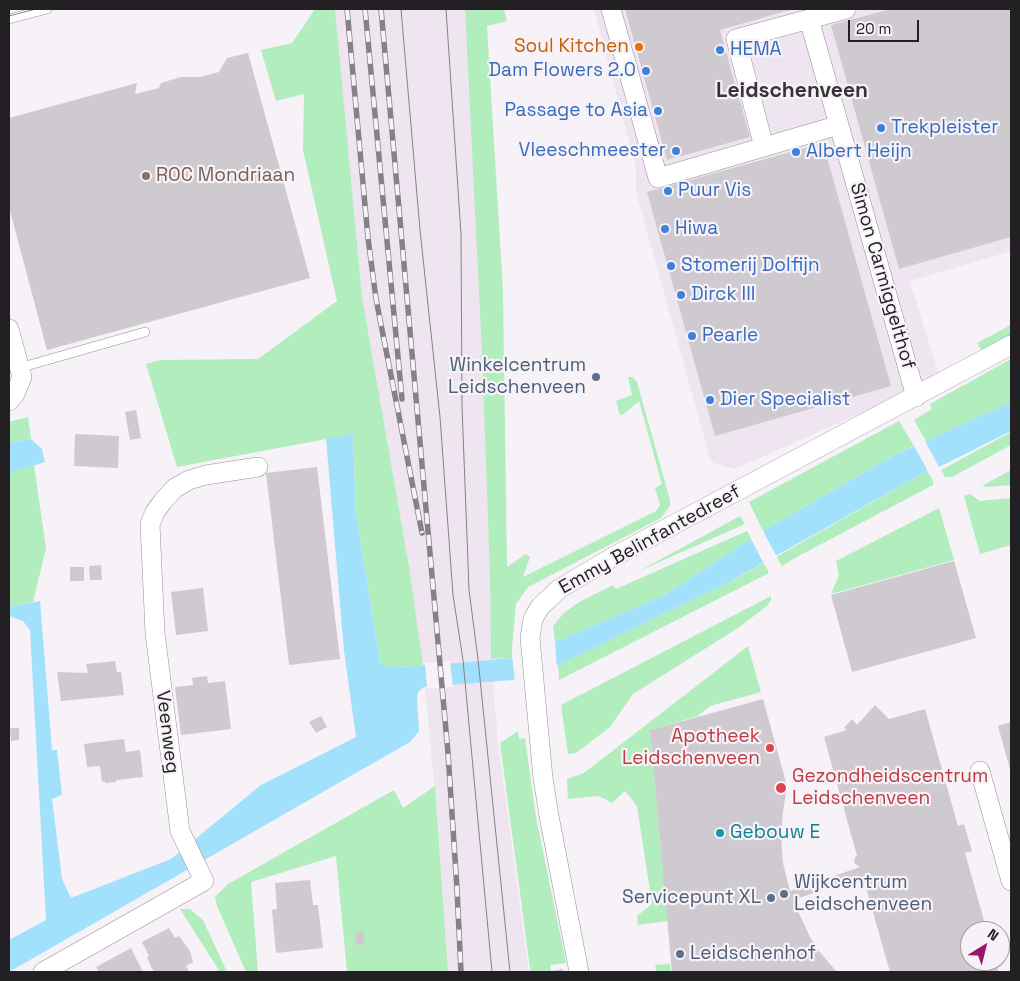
<!DOCTYPE html>
<style>
body{margin:0}
#map{position:relative;width:1020px;height:981px;overflow:hidden;background:#f6f2f7;font-family:"Space Grotesk",sans-serif}
canvas{display:block}
.frame{position:absolute;inset:0;border:10px solid #222022;pointer-events:none}
.north{position:absolute;left:960px;top:921px;width:50px;height:50px;box-sizing:border-box;background:#f6f2f7;border:1px solid #a19ea2;border-radius:50%;rotate:36deg;font-size:14px;font-weight:700;line-height:20px;text-align:center;color:#222022}
.north::after{content:'';display:block;margin:auto;width:18px;height:22px;background:#99156a;clip-path:polygon(50% 0,100% 100%,50% 72%,0 100%)}
.scale{position:absolute;left:848px;top:20px;width:71px;height:22px;box-sizing:border-box;border:2px solid #222022;border-top:0;padding-left:6px;font-size:15px;line-height:18px;white-space:nowrap;color:#222022;-webkit-text-stroke:4px #f6f2f7;paint-order:stroke}
</style>
<div id="map">
<canvas width="1020" height="981"></canvas>
<div class="frame"></div>
<div class="north">N</div>
<div class="scale">20 m</div>
</div>
<script>
const ctx = document.querySelector('canvas').getContext('2d');
ctx.lineJoin = 'round';
function paint(path, color) { ctx.fillStyle = color; ctx.fill(path, 'evenodd'); }
const shape = rows => new Path2D(rows.map(r => 'M' + r).join(''));
function strokePath(path, color, width, dash) { ctx.strokeStyle = color; ctx.lineWidth = width; ctx.lineCap = dash ? 'butt' : 'round'; ctx.setLineDash(dash || []); ctx.stroke(path); }
function write(font, color, halo, rows, align = 'center') {
  ctx.font = font + ' "Space Grotesk",sans-serif'; ctx.lineWidth = 4.5; ctx.setLineDash([]); ctx.textBaseline = 'middle'; ctx.strokeStyle = halo; ctx.fillStyle = color; for (const [text, x, y, turn = 0] of rows) {
    ctx.save(); ctx.translate(x, y); ctx.rotate((+turn || 0) * Math.PI / 180); ctx.textAlign = isNaN(turn) ? turn : align; if (halo) ctx.strokeText(text, 0, 0); ctx.fillText(text, 0, 0); ctx.restore();
  }
}
paint(shape([
 [333,9,465,9,482,355,490,579,491,659,498,742,529,972,448,972,438,825,423,666,409,566,362,297,335,21],
 [594,9,1011,9,1011,251,910,281,940,378,735,469,711,462,636,192,636,168]
]), '#efe5f1');
paint(shape([
 [315,9,335,9,362,297,409,566,423,666,387,667,380,662,356,513,353,434,177,467,146,364,161,360,258,359,337,301,303,150,304,94,276,101,261,50,292,43],
 [465,9,504,9,507,21,487,26,503,291,507,567,526,554,530,557,523,577,656,511,660,505,655,488,662,484,639,401,624,414,620,415,616,401,632,395,628,377,633,377,637,382,670,500,670,506,661,518,528,587,516,604,512,648,512,658,491,659,490,579,482,355],
 [1011,325,1011,335,984,350,981,350,977,343],
 [1011,359,1011,402,926,441,914,420,932,409,930,404],
 [28,417,31,439,9,442,9,422],
 [899,421,914,446,893,456,763,531,749,502],
 [1011,432,1011,445,952,477,945,477,941,470],
 [34,465,46,548,33,602,9,607,9,473],
 [1011,470,1011,485,987,487,982,486],
 [927,471,933,481,933,485,793,559,782,566,776,557],
 [970,494,980,501,1011,498,1011,545,980,554,964,496],
 [939,508,954,560,831,594,839,575,836,561],
 [740,516,745,524,639,571],
 [747,531,752,539,665,595,555,642,553,626,564,613,579,602,613,585,616,589],
 [764,563,769,573,559,680,558,665,729,582],
 [771,596,771,600,767,606,738,628,633,694,610,727,576,753,568,754,561,705],
 [748,646,761,692,710,706,698,716,650,730,668,921,638,925,637,916,652,904,637,806,625,791,612,803,599,796,568,799,567,779,584,773],
 [518,731,519,739,525,738,536,817,566,963,550,965,551,972,531,972,530,968,500,743],
 [435,786,448,972,347,972,336,856,251,882,258,972,246,972,217,906,215,897,228,884,394,790,403,808],
 [180,909,190,909,203,920,227,972,220,972],
 [670,964,671,972,657,972,655,965]
]), '#b2edbe');
paint(shape([
 [1011,402,1011,431,941,466,927,471,729,582,558,665,513,680,424,687,418,692,417,698,419,731,410,742,9,972,9,940,46,920,30,630,23,621,9,616,9,607,40,601,52,750,57,750,62,795,52,799,62,879,71,898,171,859,261,785,356,737,344,651,326,439,353,434,356,513,380,662,387,667,423,666,512,658,555,642,665,595,763,531,893,456],
 [31,439,42,449,45,462,9,473,9,442]
]), '#a2e1fb');
paint(shape([
 [924,439,940,469,929,473,913,444],
 [762,529,778,559,765,566,750,537],
 [555,640,557,668,515,682,512,655],
 [450,661,453,687,427,689,425,663]
]), '#f6f2f7');
paint(shape([
 [625,9,793,9,720,30,750,137,667,160],
 [891,9,1011,9,1011,237,899,269,831,25],
 [248,53,310,278,47,350,9,207,9,118,137,83,135,94,159,88,161,83,181,77,200,77,219,72,227,58],
 [823,143,891,386,715,436,647,192],
 [136,410,141,438,130,440,125,412],
 [75,434,119,436,118,468,74,466],
 [317,467,340,659,289,665,266,473],
 [954,561,976,638,852,672,831,595],
 [101,565,102,580,90,580,89,566],
 [70,567,84,567,84,581,70,581],
 [203,588,208,631,176,635,171,592],
 [115,661,117,672,121,672,124,695,61,701,57,672,88,673,86,664],
 [207,676,208,683,225,681,231,729,181,735,175,687,193,685,192,678],
 [763,699,787,786,783,811,781,837,783,863,790,891,860,867,854,863,855,857,857,856,824,737,847,730,844,728,852,719,857,725,875,705,889,719,925,709,958,826,964,824,972,851,965,853,987,931,970,931,970,961,996,961,998,971,992,972,890,972,863,877,793,900,809,935,818,950,837,972,672,972,650,730],
 [321,716,327,727,316,733,309,722],
 [1011,722,1011,773,998,726],
 [10,728,19,728,19,740,11,741],
 [124,739,126,752,140,750,143,777,116,780,116,782,105,783,105,781,102,782,100,766,87,767,84,744],
 [310,880,313,905,318,905,323,948,276,953,272,910,277,909,275,883],
 [169,928,175,938,179,936,190,951,193,962,186,966,189,972,155,972,151,967,147,957,149,956,142,942],
 [363,931,365,944,356,945,355,932],
 [131,948,143,972,99,972,96,967],
 [563,969,563,972,550,972,550,971]
]), '#cecad0');
const lane = shape([
 [9,19,47,9],
 [19,368,145,332]
]);
const street = shape([
 [611,9,658,178,839,125],
 [809,19,916,397],
 [764,147,736,39,846,9],
 [9,329,22,377,15,394,9,401],
 [980,771,1011,881],
 [43,972,204,881,180,831,155,633,150,524,155,512,163,501,175,488,189,480,206,475,258,467],
 [579,972,549,816,543,778,530,638,533,619,540,607,559,589,611,558,1011,345]
]);
strokePath(lane, '#959196', 10);
strokePath(street, '#959196', 20);
strokePath(lane, '#fff', 9);
strokePath(street, '#fff', 19);
strokePath(shape([
 [401,9,420,230,440,417,453,595,463,660,492,972],
 [446,9,461,234,462,406,469,590,478,659,510,972],
 [9,16,36,9]
]), '#858285', 1);
const rail = shape([
 [347,9,368,238,376,299,422,533],
 [365,9,402,399],
 [381,9,448,753,457,889,461,972]
]);
strokePath(rail, '#858285', 5.5);
strokePath(rail, '#f6f2f7', 4, [11]);
for (const [x, y, r, color] of [
 [639,47,5,"#e8710a"],
 [720,50,5,"#3f7fe0"],
 [646,71,5,"#3f7fe0"],
 [658,111,5,"#3f7fe0"],
 [881,128,5,"#3f7fe0"],
 [676,151,5,"#3f7fe0"],
 [796,152,5,"#3f7fe0"],
 [146,176,5,"#8d6e63"],
 [668,191,5,"#3f7fe0"],
 [665,229,5,"#3f7fe0"],
 [671,266,5,"#3f7fe0"],
 [681,295,5,"#3f7fe0"],
 [692,336,5,"#3f7fe0"],
 [596,377,5,"#5c6f8a"],
 [710,400,5,"#3f7fe0"],
 [770,748,5,"#e0444e"],
 [781,788,6,"#e0444e"],
 [720,833,5,"#0f9aa8"],
 [784,894,5,"#5c6f8a"],
 [771,898,5,"#5c6f8a"],
 [680,954,5,"#5c6f8a"]
]) { const dot = new Path2D(); dot.arc(x, y, r, 0, 2 * Math.PI); ctx.fillStyle = color; ctx.fill(dot); strokePath(dot, '#f6f2f7', 2); }
write('19px', '#c56008', '#f6f2f7', [
 ["Soul Kitchen",629,47]
], 'right');
write('19px', '#366cbe', '#f6f2f7', [
 ["HEMA",730,50],
 ["Dam Flowers 2.0",636,71,"right"],
 ["Passage to Asia",648,111,"right"],
 ["Trekpleister",891,128],
 ["Vleeschmeester",666,151,"right"],
 ["Albert Heijn",806,152],
 ["Puur Vis",678,191],
 ["Hiwa",675,229],
 ["Stomerij Dolfijn",681,266],
 ["Dirck III",691,295],
 ["Pearle",702,336],
 ["Dier Specialist",720,400]
], 'left');
write('19px', '#785e54', '#f6f2f7', [
 ["ROC Mondriaan",156,176]
], 'left');
write('19px', '#222022', '#f6f2f7', [
 ["Simon Carmiggelthof",882,276,74],
 ["Emmy Belinfantedreef",650,540,-29],
 ["Veenweg",167,732,83]
]);
write('19px', '#4e5e75', '#f6f2f7', [
 ["Winkelcentrum",586,366],
 ["Leidschenveen",586,388],
 ["Wijkcentrum",794,883,"left"],
 ["Leidschenveen",794,905,"left"],
 ["Servicepunt XL",761,898],
 ["Leidschenhof",690,954,"left"]
], 'right');
write('19px', '#be3a42', '#f6f2f7', [
 ["Apotheek",760,737],
 ["Leidschenveen",760,759],
 ["Gezondheidscentrum",792,777,"left"],
 ["Leidschenveen",792,799,"left"]
], 'right');
write('19px', '#0d838f', '#f6f2f7', [
 ["Gebouw E",730,833]
], 'left');
write('bold 21px', '#373438', '#f6f2f7', [
 ["Leidschenveen",792,91]
]);
</script>
